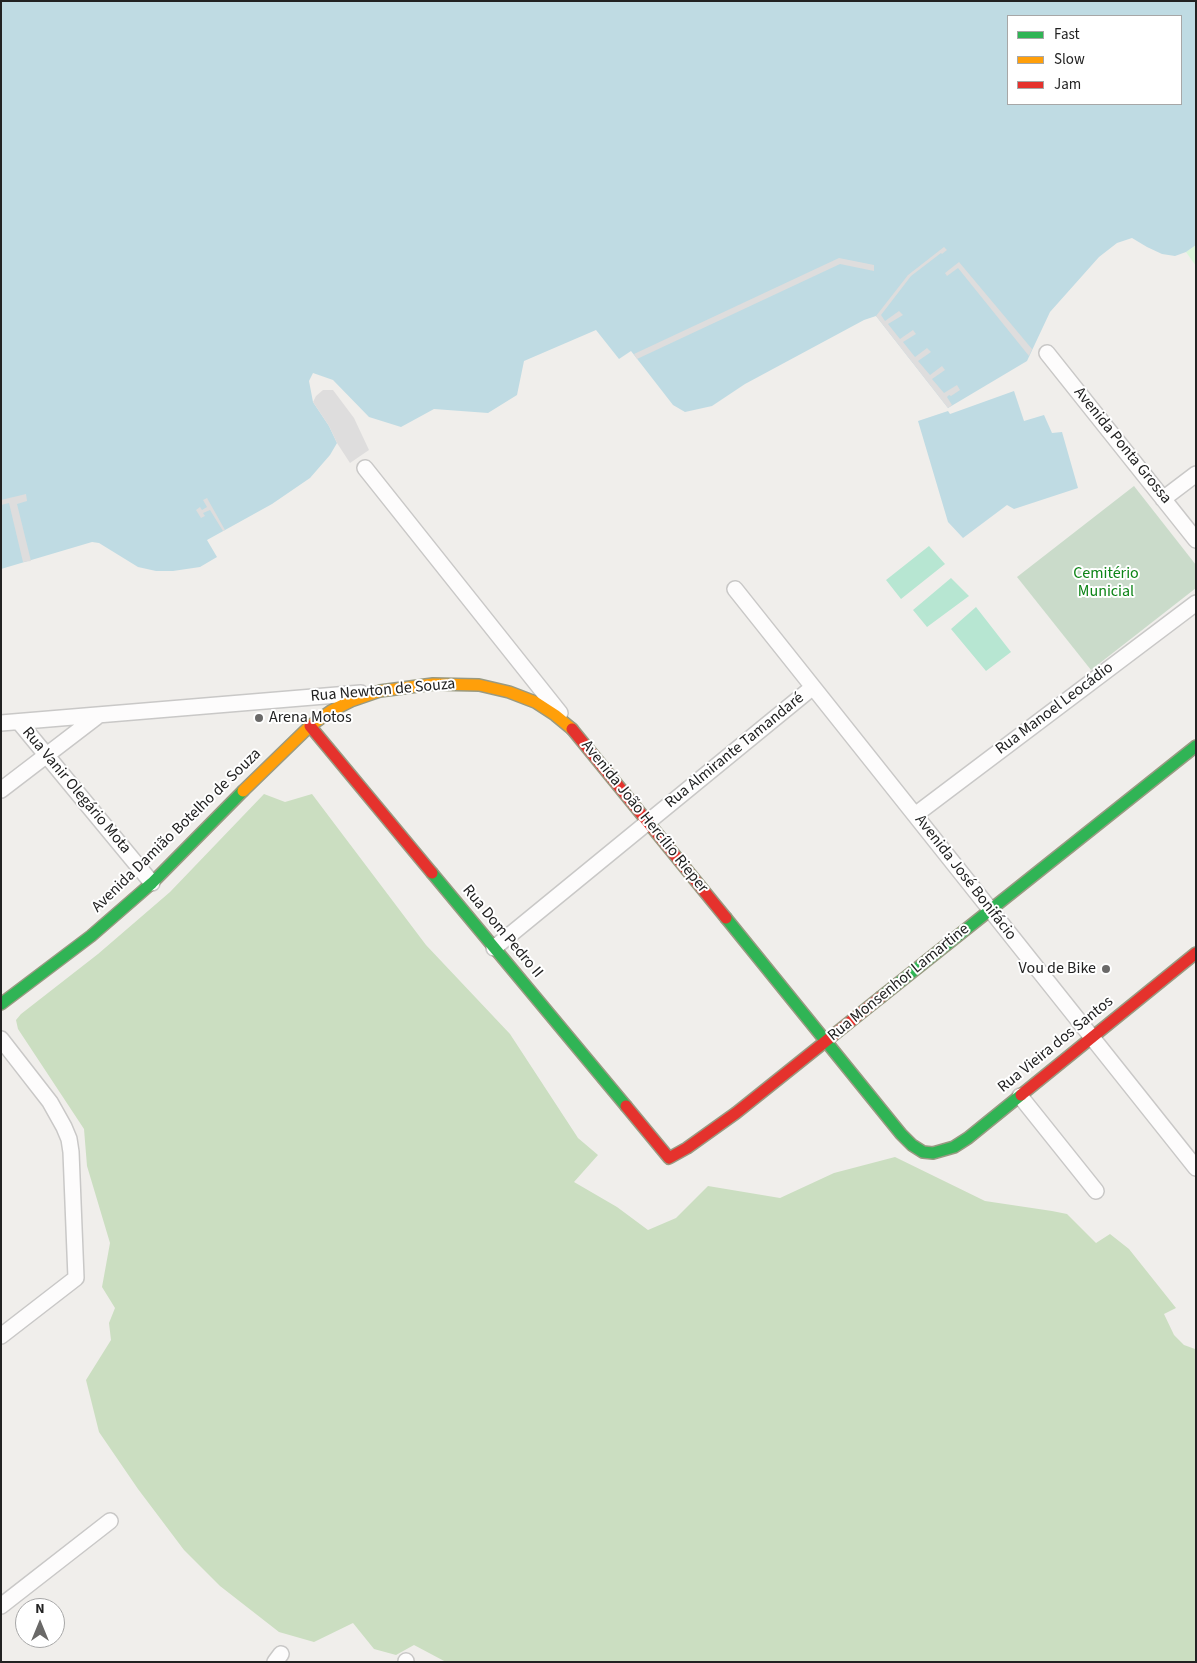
<!DOCTYPE html>
<meta charset="utf-8">
<style>
body{margin:0}
#map{position:relative;width:1197px;height:1663px;overflow:hidden;background:#f0eeeb;font-family:"Source Sans 3",sans-serif}
canvas{display:block}
.frame{position:absolute;inset:0;border:2px solid #222;pointer-events:none}
.legend{position:absolute;left:1007px;top:15px;width:175px;height:90px;box-sizing:border-box;background:#fff;border:1px solid #a7a7a7;margin:0;padding:6px 9px;list-style:none;font-size:15px;color:#222}
.legend li{display:flex;align-items:center;gap:10px;height:25px}
.legend b{width:25px;border:1px solid #a7a7a7}
.north{position:absolute;left:15px;top:1598px;width:50px;height:50px;box-sizing:border-box;background:#fff;border:1px solid #a7a7a7;border-radius:50%;rotate:0deg;font-size:14px;font-weight:700;line-height:20px;text-align:center;color:#222}
.north::after{content:'';display:block;margin:auto;width:18px;height:22px;background:#6a6968;clip-path:polygon(50% 0,100% 100%,50% 72%,0 100%)}
</style>
<div id="map">
<canvas width="1197" height="1663"></canvas>
<div class="frame"></div>
<ul class="legend">
<li><b style="height:6px;background:#30b455"></b>Fast</li>
<li><b style="height:6px;background:#ff9f0a"></b>Slow</li>
<li><b style="height:6px;background:#e5322d"></b>Jam</li>
</ul>
<div class="north">N</div>
</div>
<script>
const ctx = document.querySelector('canvas').getContext('2d');
ctx.lineJoin = 'round';
function paint(path, color) { ctx.fillStyle = color; ctx.fill(path, 'evenodd'); }
const shape = rows => new Path2D(rows.map(r => 'M' + r).join(''));
function strokePath(path, color, width, dash) { ctx.strokeStyle = color; ctx.lineWidth = width; ctx.lineCap = dash ? 'butt' : 'round'; ctx.setLineDash(dash || []); ctx.stroke(path); }
function write(font, color, halo, rows, align = 'center') {
  ctx.font = font + ' "Source Sans 3",sans-serif'; ctx.lineWidth = 4; ctx.setLineDash([]); ctx.textBaseline = 'middle'; ctx.strokeStyle = halo; ctx.fillStyle = color; for (const [text, x, y, turn = 0] of rows) {
    ctx.save(); ctx.translate(x, y); ctx.rotate((+turn || 0) * Math.PI / 180); ctx.textAlign = isNaN(turn) ? turn : align; if (halo) ctx.strokeText(text, 0, 0); ctx.fillText(text, 0, 0); ctx.restore();
  }
}
paint(shape([
 [264,794,285,802,312,794,426,945,510,1034,578,1138,598,1155,574,1182,617,1207,648,1230,676,1218,708,1186,780,1198,834,1173,895,1157,985,1201,1052,1211,1067,1214,1096,1243,1110,1234,1129,1249,1176,1308,1164,1314,1174,1335,1184,1345,1195,1349,1196,1352,1196,1662,446,1662,414,1645,396,1655,374,1649,353,1623,314,1642,279,1632,220,1586,184,1550,138,1489,99,1432,86,1380,111,1340,109,1323,115,1308,102,1287,110,1243,87,1166,84,1129,18,1029,16,1020,21,1014,98,954,170,892]
]), '#cbdec1');
paint(shape([
 [1134,486,1196,565,1196,588,1091,670,1017,577]
]), '#cadbca');
paint(shape([
 [1196,245,1196,266,1186,252]
]), '#daf5da');
paint(shape([
 [929,546,945,564,901,599,886,580],
 [951,578,969,596,927,627,913,610],
 [976,607,1011,652,986,671,951,629]
]), '#b7e6d2');
paint(shape([
 [1,1,1196,1,1196,245,1186,252,1175,256,1162,254,1147,247,1132,238,1117,243,1099,257,1050,312,1027,361,948,408,876,316,864,320,745,384,712,406,685,412,673,405,631,351,619,359,596,330,524,361,517,395,488,413,434,409,401,427,369,417,333,380,313,373,309,381,313,402,329,426,337,443,330,455,310,478,272,504,207,540,217,557,200,567,173,571,156,571,138,567,99,543,92,542,1,569],
 [1008,16,1181,16,1181,104,1008,104],
 [1014,391,1024,421,1044,415,1052,433,1062,432,1078,488,1014,509,1007,505,963,538,948,522,918,421,948,411,950,414]
]), '#bfdbe3');
paint(shape([
 [944,247,947,250,942,254,941,253,911,276,881,315,885,321,899,311,903,315,888,324,900,339,913,330,916,334,903,342,915,357,927,348,931,352,918,361,930,375,942,366,945,370,932,379,944,393,957,385,960,390,951,396,949,395,947,397,952,405,948,408,876,316,908,275],
 [839,258,874,265,874,271,840,264,637,359,634,354],
 [959,262,1032,349,1029,356,958,268,947,276,945,273],
 [323,390,333,390,354,418,369,450,350,463,337,443,329,426,313,402,316,396],
 [26,494,27,501,17,504,31,561,23,562,9,503,1,505,1,500],
 [207,498,225,530,223,531,210,510,203,513,205,516,201,518,196,510,200,507,202,510,207,507,203,500]
]), '#dedddd');
const street = shape([
 [1047,353,1196,540],
 [365,468,560,713],
 [1163,499,1196,474],
 [735,589,1196,1168],
 [19,722,152,883],
 [1,723,361,693],
 [1,790,99,715],
 [915,815,1196,603],
 [494,948,813,687],
 [1,1039,50,1102,64,1127,69,1139,71,1152,76,1278,1,1336],
 [1020,1096,1096,1191],
 [1,1606,110,1521],
 [275,1662,281,1654],
 [406,1662,406,1661]
]);
const fast = shape([
 [432,873,626,1106],
 [726,918,901,1134,912,1145,923,1152,933,1153,954,1147,968,1138,1021,1095],
 [881,997,1196,746],
 [1,1004,91,936,152,883,243,791]
]);
const slow = shape([
 [243,791,310,726,331,711,351,701,380,691,433,684,479,685,509,692,535,702,555,715,572,729]
]);
const jam = shape([
 [310,726,432,873],
 [572,729,726,918],
 [1021,1095,1196,953],
 [626,1106,669,1158,687,1148,736,1113,881,997]
]);
strokePath(street, '#c9c8c7', 18);
strokePath(fast, '#999a82', 14);
strokePath(slow, '#999a82', 14);
strokePath(jam, '#999a82', 14);
strokePath(street, '#fdfcfc', 15);
strokePath(fast, '#30b455', 11);
strokePath(slow, '#ff9f0a', 11);
strokePath(jam, '#e5322d', 11);
for (const [x, y, r, color] of [
 [259,718,5,"#6a6968"],
 [1106,969,5,"#6a6968"]
]) { const dot = new Path2D(); dot.arc(x, y, r, 0, 2 * Math.PI); ctx.fillStyle = color; ctx.fill(dot); strokePath(dot, '#fff', 2); }
write('16px', '#222', '#fff', [
 ["Avenida Ponta Grossa",1122,446,51],
 ["Rua Newton de Souza",383,691,-5],
 ["Rua Manoel Leocádio",1055,709,-37],
 ["Rua Almirante Tamandaré",735,751,-39],
 ["Rua Vanir Olegário Mota",76,791,50],
 ["Avenida João Hercílio Rieper",644,817,51],
 ["Avenida Damião Botelho de Souza",177,831,-44],
 ["Avenida José Bonifácio",965,878,52],
 ["Rua Dom Pedro II",502,932,50],
 ["Rua Monsenhor Lamartine",899,983,-39],
 ["Rua Vieira dos Santos",1056,1045,-39]
]);
write('16px', '#0c8416', '#fff', [
 ["Cemitério",1106,574],
 ["Municial",1106,592]
]);
write('16px', '#222', '#fff', [
 ["Arena Motos",269,718],
 ["Vou de Bike",1096,969,"right"]
], 'left');
</script>
